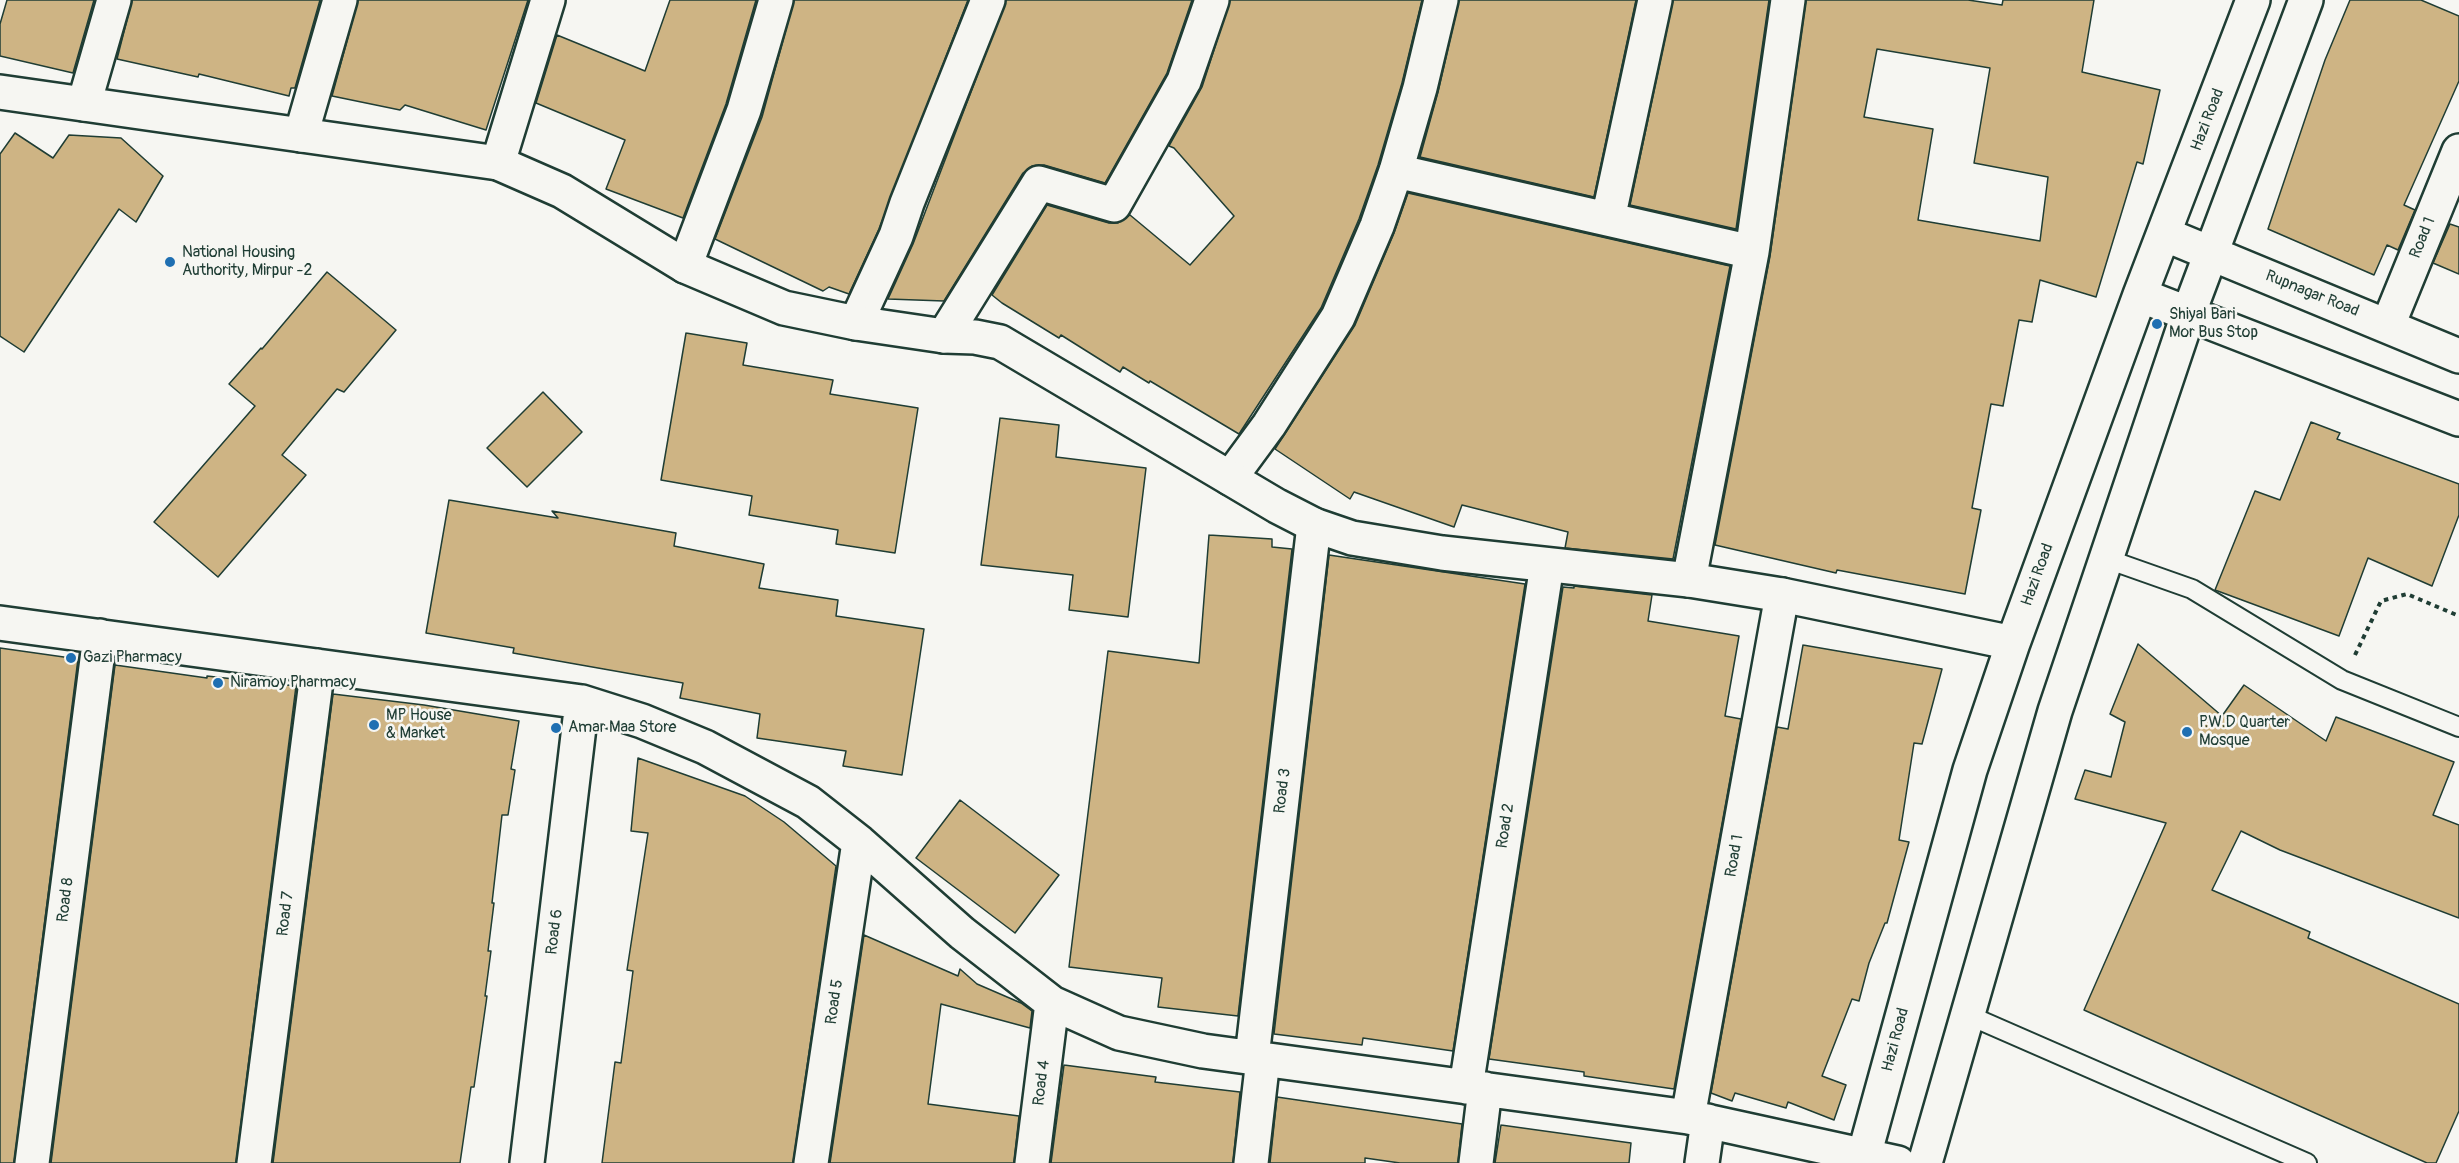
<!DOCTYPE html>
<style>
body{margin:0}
canvas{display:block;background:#f6f6f2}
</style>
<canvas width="2459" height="1163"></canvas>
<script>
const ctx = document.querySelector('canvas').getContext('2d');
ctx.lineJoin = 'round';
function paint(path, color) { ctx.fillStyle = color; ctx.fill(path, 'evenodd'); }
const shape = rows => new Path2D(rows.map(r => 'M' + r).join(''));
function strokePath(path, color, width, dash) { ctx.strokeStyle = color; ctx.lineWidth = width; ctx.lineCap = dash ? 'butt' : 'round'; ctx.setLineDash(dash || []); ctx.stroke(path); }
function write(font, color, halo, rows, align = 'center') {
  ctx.font = font + ' Pangolin,sans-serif'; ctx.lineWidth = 5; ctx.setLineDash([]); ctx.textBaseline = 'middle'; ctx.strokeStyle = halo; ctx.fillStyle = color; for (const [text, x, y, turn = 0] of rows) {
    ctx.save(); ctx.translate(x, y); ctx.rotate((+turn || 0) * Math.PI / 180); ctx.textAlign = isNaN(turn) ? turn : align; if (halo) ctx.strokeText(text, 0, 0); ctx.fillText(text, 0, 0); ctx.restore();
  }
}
const building = shape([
 [7,0,94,0,73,73,0,56,0,24,7,0],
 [132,0,320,0,295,88,291,88,289,96,199,74,198,77,117,59,132,0],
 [358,0,528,0,486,130,405,105,400,110,332,96,358,0],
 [670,0,756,0,726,104,683,218,606,189,625,140,536,103,557,35,645,71,670,0],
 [794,0,968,0,879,229,849,294,829,287,823,291,715,239,762,117,794,0],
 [1006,0,1192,0,1167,73,1105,183,1044,165,1032,166,1023,173,944,301,888,299,913,244,1006,0],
 [1230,0,1422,0,1402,83,1378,165,1359,219,1321,308,1239,434,1150,381,1149,383,1123,367,1120,372,1061,335,1059,338,1002,303,992,295,1047,205,1109,223,1118,223,1130,215,1190,265,1234,216,1174,148,1169,146,1202,87,1230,0],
 [1459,0,1636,0,1594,197,1420,157,1438,92,1459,0],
 [1673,0,1769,0,1736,229,1630,205,1673,0],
 [1806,0,1968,0,2002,5,2003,0,2094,0,2082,72,2160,90,2143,164,2137,162,2096,297,2040,280,2032,322,2019,320,2003,406,1991,404,1972,508,1981,510,1965,594,1837,570,1836,573,1715,545,1770,256,1806,0],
 [1877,49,1990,68,1974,163,2048,177,2040,241,1918,220,1933,129,1864,117,1877,49],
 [2350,0,2421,0,2459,16,2459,81,2404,205,2415,210,2398,250,2387,245,2374,275,2268,229,2325,60,2350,0],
 [15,133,53,158,69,135,121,138,163,176,136,222,119,209,24,352,0,336,0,154,15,133],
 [1408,193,1730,266,1673,559,1565,548,1568,532,1462,505,1454,527,1354,492,1350,499,1275,449,1355,325,1394,233,1408,193],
 [2450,224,2459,227,2459,274,2433,263,2450,224],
 [327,272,396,330,344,392,337,389,282,455,306,475,218,577,154,522,255,406,229,384,261,348,262,349,327,272],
 [686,333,747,343,743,365,833,380,830,394,918,408,895,553,836,544,838,530,749,515,752,496,661,480,686,333],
 [543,392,582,432,527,487,487,448,543,392],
 [1000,418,1059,425,1056,457,1146,468,1128,617,1069,610,1073,575,981,565,1000,418],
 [2311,422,2340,433,2337,439,2459,484,2459,515,2432,586,2368,558,2339,636,2215,590,2255,491,2280,500,2311,422],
 [449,500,558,518,552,511,676,533,674,546,764,564,759,588,838,600,836,616,924,629,902,775,843,766,846,751,757,738,760,714,680,698,683,683,513,653,514,648,426,633,449,500],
 [1209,535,1272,539,1272,547,1292,549,1238,1016,1158,1007,1162,978,1069,967,1108,651,1199,663,1209,535],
 [1329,555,1525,584,1453,1051,1363,1038,1362,1045,1274,1034,1329,555],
 [1574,586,1652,595,1648,621,1739,636,1725,716,1741,719,1674,1089,1584,1076,1584,1072,1489,1059,1563,587,1574,588,1574,586],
 [2138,644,2222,716,2244,685,2326,741,2336,717,2454,762,2433,815,2459,825,2459,918,2280,850,2241,831,2212,890,2310,932,2308,938,2459,1004,2459,1111,2436,1163,2427,1163,2084,1010,2166,823,2075,799,2085,770,2111,777,2125,722,2110,714,2138,644],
 [1803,645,1942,669,1922,744,1914,743,1899,840,1909,842,1887,923,1885,923,1869,963,1859,1001,1852,999,1822,1076,1846,1085,1834,1120,1788,1102,1786,1108,1735,1093,1732,1101,1711,1093,1777,727,1788,729,1803,645],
 [0,648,78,659,14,1163,0,1163,0,648],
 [115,665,207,678,207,676,296,686,236,1163,51,1163,115,665],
 [333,694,424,705,519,721,511,769,515,770,508,815,502,815,492,903,494,903,488,951,491,951,485,996,487,996,474,1087,471,1087,460,1163,273,1163,333,694],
 [638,758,745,796,784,822,836,866,793,1163,602,1163,615,1062,621,1063,633,971,627,970,648,833,631,831,638,758],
 [960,800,1059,875,1015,933,916,858,960,800],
 [864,935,958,976,960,969,977,984,1021,1003,1032,1011,1030,1028,941,1004,928,1104,1019,1116,1014,1163,830,1163,864,935],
 [1064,1065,1156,1077,1155,1082,1240,1092,1233,1163,1051,1163,1064,1065],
 [1277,1097,1462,1124,1458,1163,1400,1163,1365,1158,1365,1163,1270,1163,1277,1097],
 [1501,1125,1631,1143,1629,1163,1495,1163,1501,1125]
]);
paint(building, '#ceb484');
strokePath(building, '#1f3d34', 1.5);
const service = shape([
 [2107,559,2192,589,2342,680,2459,727],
 [1968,1015,2307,1163]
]);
const minor = shape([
 [84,104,114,0],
 [301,135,340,0],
 [498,163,548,0],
 [1396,171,1752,252],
 [1608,219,1655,0],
 [685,266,744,110,776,0],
 [856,323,896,236,907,203,988,0],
 [2388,325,2459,151],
 [944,336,1039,183,1114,205,1184,81,1212,0],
 [1230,478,1269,425,1338,317,1377,226,1396,171,1420,88,1441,0],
 [1689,580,1752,252,1788,0],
 [0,623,582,702,642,721,705,747,808,802,859,842,962,933,1052,1003,1119,1033,1203,1051,1688,1117,1898,1163],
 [1252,1057,1314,525],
 [1466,1087,1547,565],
 [1688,1117,1782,595],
 [32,1163,100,636],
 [254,1163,318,666],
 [527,1163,582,702],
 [811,1163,859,842],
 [1032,1163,1052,1003],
 [1251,1163,1263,1059],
 [1476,1163,1485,1089],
 [1702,1163,1708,1121]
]);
const tertiary = shape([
 [0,92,498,163,562,191,685,266,784,308,856,323,944,336,975,337,1000,342,1277,506,1314,525,1352,538,1442,553,1689,580,1782,595,2013,643],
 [2164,234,2459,356],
 [2140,295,2459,419],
 [1862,1163,1970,770,2013,643,2140,295,2253,0],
 [1925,1163,2055,711,2189,312,2306,0]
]);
strokePath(service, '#1f3d34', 22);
strokePath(minor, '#1f3d34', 38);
strokePath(tertiary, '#1f3d34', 38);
strokePath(shape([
 [2355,655,2381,601,2407,594,2459,616]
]), '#1f3d34', 4, [4.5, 4.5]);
strokePath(service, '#f6f6f2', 18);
strokePath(minor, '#f6f6f2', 33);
strokePath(tertiary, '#f6f6f2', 33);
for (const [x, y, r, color] of [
 [170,262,6,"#1f6fb2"],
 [2157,324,6,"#1f6fb2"],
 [71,658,6,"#1f6fb2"],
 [218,683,6,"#1f6fb2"],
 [374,725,6,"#1f6fb2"],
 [556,728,6,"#1f6fb2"],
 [2187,732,6,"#1f6fb2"]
]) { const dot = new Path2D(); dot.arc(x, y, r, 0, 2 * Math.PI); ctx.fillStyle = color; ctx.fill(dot); strokePath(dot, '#f6f6f2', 2); }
write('16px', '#1f3d34', '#f6f6f2', [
 ["Hazi Road",2208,120,-69],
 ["Road 1",2423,238,-68],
 ["Rupnagar Road",2312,294,22],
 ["Hazi Road",2038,575,-70],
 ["Road 3",1283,791,-83],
 ["Road 2",1506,826,-81],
 ["Road 1",1735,856,-80],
 ["Road 8",66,900,-83],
 ["Road 7",286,914,-83],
 ["Road 6",555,932,-83],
 ["Road 5",835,1002,-82],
 ["Hazi Road",1896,1040,-75],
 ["Road 4",1042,1083,-83]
]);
write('16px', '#1f3d34', '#f6f6f2', [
 ["National Housing",182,253],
 ["Authority, Mirpur -2",182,271],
 ["Shiyal Bari",2169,315],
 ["Mor Bus Stop",2169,333],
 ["Gazi Pharmacy",83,658],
 ["Niramoy Pharmacy",230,683],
 ["MP House",386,716],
 ["& Market",386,734],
 ["P.W.D Quarter",2199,723],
 ["Mosque",2199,741],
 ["Amar Maa Store",568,728]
], 'left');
</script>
